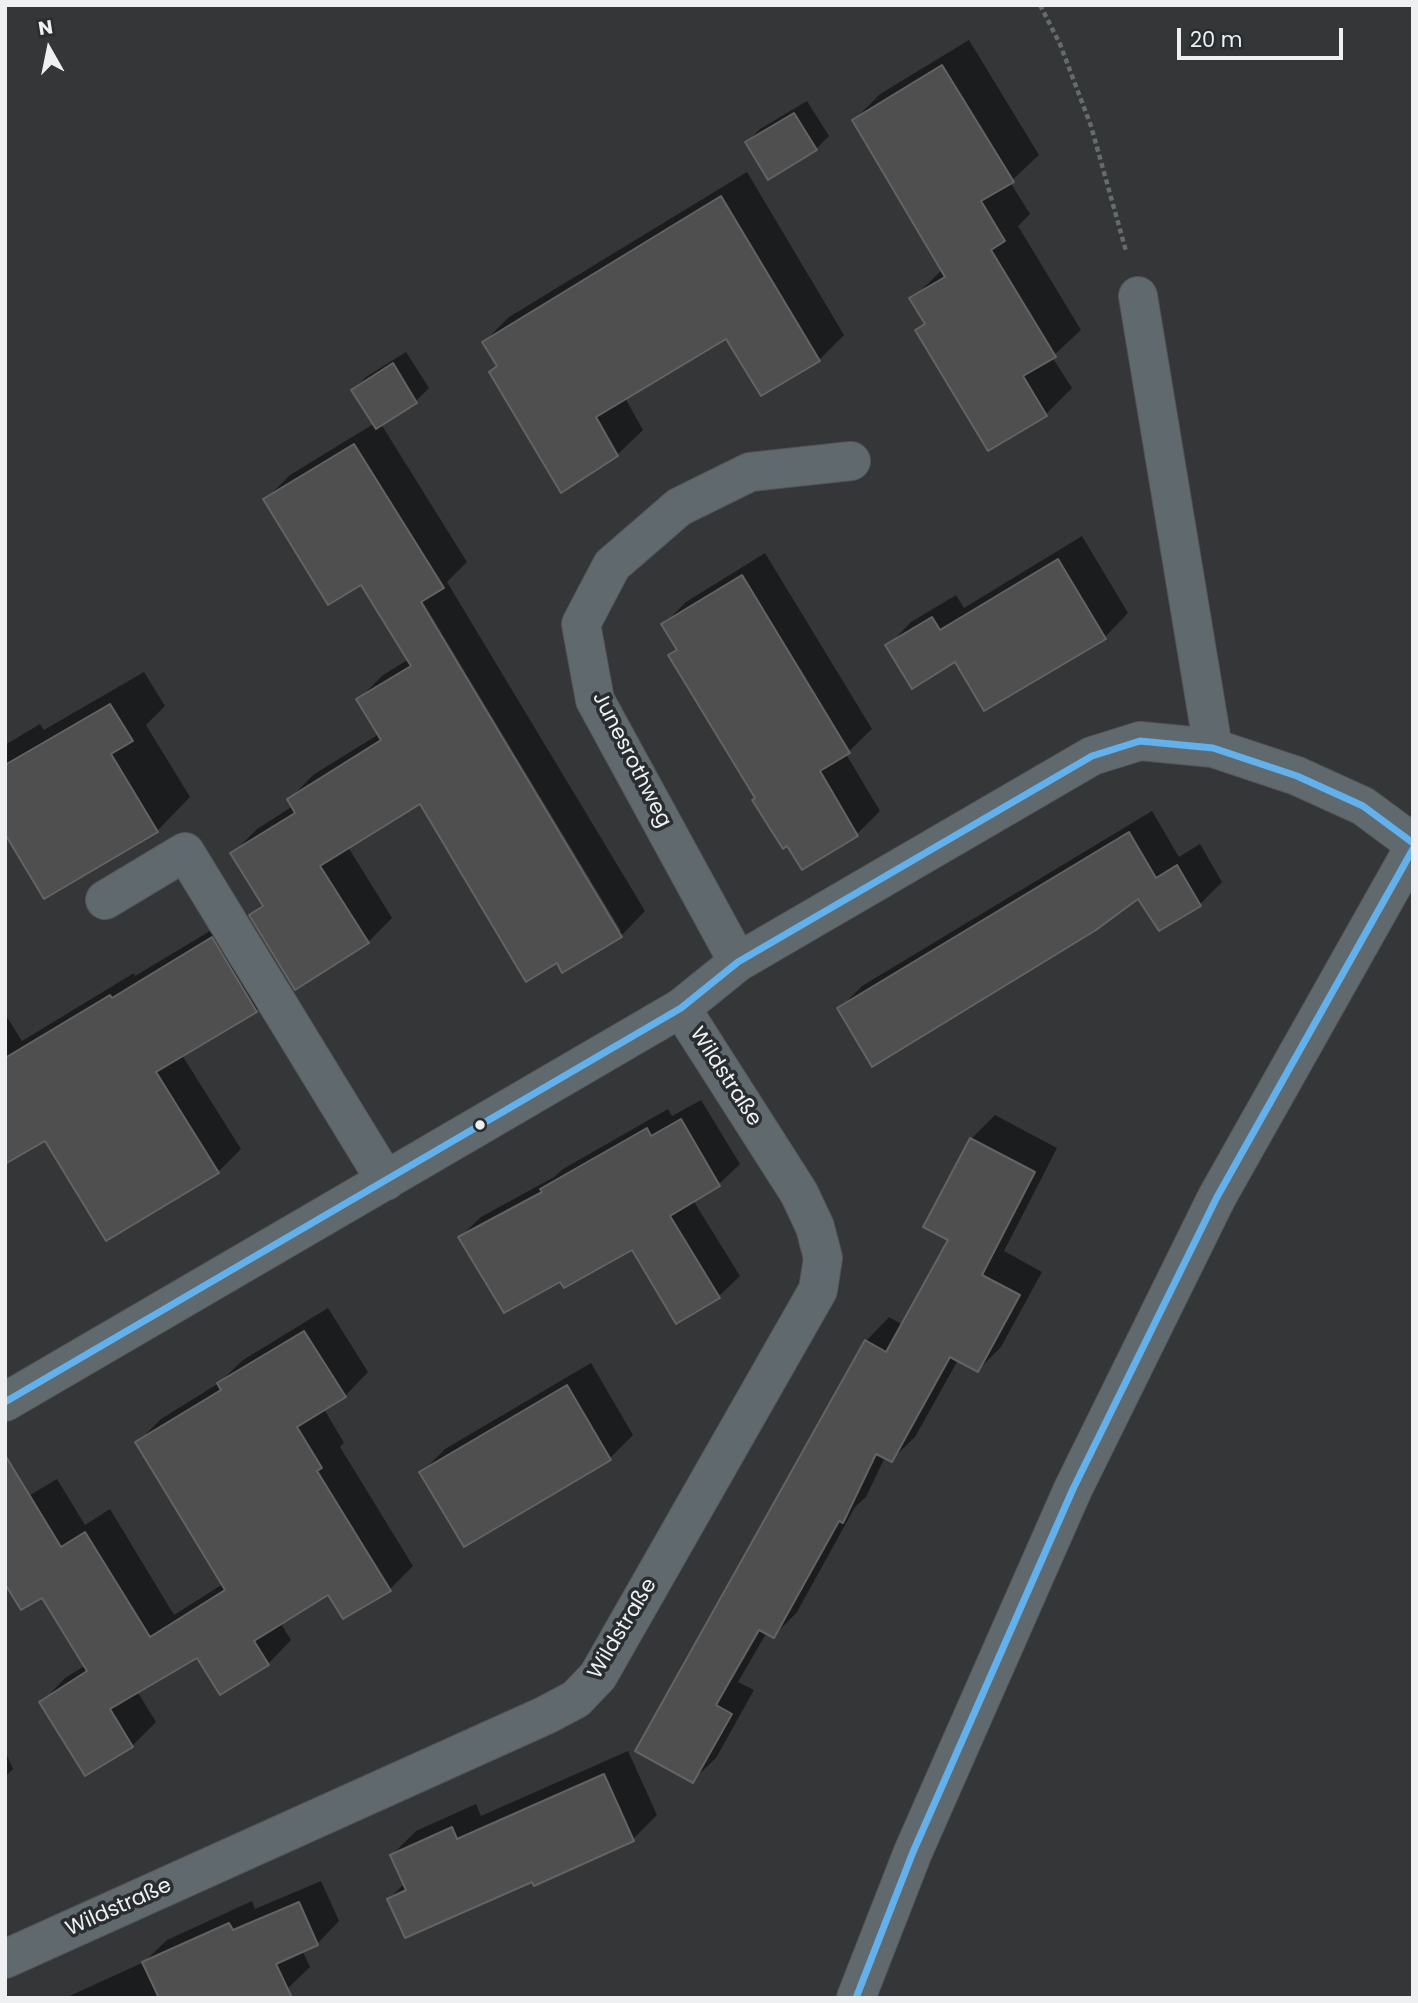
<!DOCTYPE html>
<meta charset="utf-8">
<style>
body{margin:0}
#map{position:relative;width:1418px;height:2003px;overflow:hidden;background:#343638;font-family:Poppins,sans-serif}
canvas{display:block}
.frame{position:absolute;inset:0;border:7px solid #eef0f2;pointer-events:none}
.north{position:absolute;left:14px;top:14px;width:70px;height:70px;-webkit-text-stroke:5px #292d2f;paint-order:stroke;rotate:351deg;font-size:19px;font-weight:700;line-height:28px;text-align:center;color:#eef0f2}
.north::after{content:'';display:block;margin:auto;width:24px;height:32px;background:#eef0f2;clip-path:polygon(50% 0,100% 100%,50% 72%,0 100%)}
.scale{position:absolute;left:1177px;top:28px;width:166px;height:32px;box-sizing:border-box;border:4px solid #eef0f2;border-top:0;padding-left:9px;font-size:21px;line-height:24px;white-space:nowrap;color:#eef0f2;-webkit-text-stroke:5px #292d2f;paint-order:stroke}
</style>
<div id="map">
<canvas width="1418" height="2003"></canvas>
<div class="frame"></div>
<div class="north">N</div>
<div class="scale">20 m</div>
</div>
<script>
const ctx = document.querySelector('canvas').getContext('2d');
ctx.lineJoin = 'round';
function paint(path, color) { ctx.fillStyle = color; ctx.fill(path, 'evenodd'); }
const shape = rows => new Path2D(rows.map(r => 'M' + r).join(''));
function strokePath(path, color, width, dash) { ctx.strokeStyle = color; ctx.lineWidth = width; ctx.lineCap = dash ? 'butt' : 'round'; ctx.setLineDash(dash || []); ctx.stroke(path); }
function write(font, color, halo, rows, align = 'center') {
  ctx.font = font + ' Poppins,sans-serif'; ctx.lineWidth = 7; ctx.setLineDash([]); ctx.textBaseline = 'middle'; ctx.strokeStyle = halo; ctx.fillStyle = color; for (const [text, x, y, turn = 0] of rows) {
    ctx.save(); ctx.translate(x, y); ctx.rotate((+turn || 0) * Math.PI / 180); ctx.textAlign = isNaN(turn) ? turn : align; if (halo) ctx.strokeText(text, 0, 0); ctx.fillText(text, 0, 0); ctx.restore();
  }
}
paint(shape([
 [969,40,1039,155,1010,182,1030,214,1018,226,1081,330,1052,357,1072,388,1046,414,917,331,926,322,912,299,943,269,854,120,880,94],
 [807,101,829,136,816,149,747,142,760,129],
 [747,172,844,335,819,360,727,336,625,398,643,430,617,455,491,372,498,364,484,342,509,317],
 [406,352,429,388,416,401,381,424,467,562,447,582,645,911,621,936,558,961,420,801,348,847,392,918,368,942,251,915,263,903,232,854,257,829,293,806,289,800,313,775,379,734,359,699,383,675,409,659,361,582,265,500,290,475,375,423,353,390,366,377],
 [418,594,621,931,617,931,415,596],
 [1082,536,1128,613,1105,637,956,660,888,646,911,622,956,595,964,608],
 [765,553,872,729,846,754,880,811,857,834,802,868,671,655,678,648,663,625,686,602],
 [144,672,165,706,146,725,190,797,157,831,5,836,5,745,40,724,44,730],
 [1152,811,1179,857,1200,844,1222,882,1200,904,1139,896,839,1009,862,986],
 [235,916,279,987,256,1010,182,1055,241,1149,218,1172,45,1138,5,1162,5,1014,22,1041,134,973,135,976],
 [701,1100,740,1164,719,1184,693,1200,740,1276,719,1296,677,1322,633,1248,561,1279,460,1237,481,1217,554,1177,563,1169,668,1109,672,1116],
 [995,1115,1057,1148,1004,1251,1042,1272,1001,1347,978,1370,958,1360,915,1437,891,1460,885,1457,866,1497,855,1507,797,1612,774,1636,767,1632,738,1682,754,1690,716,1758,692,1781,637,1751,866,1341,889,1317,903,1325,951,1239,971,1139],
 [328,1308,368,1372,345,1396,324,1409,344,1443,340,1447,413,1566,390,1589,328,1593,281,1624,291,1640,268,1664,198,1655,137,1691,156,1722,132,1746,86,1774,42,1702,65,1678,86,1665,5,1510,57,1479,85,1525,110,1509,174,1615,223,1584,138,1442,161,1419,219,1383,243,1360],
 [591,1363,633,1435,610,1458,422,1472,445,1449],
 [5,1751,13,1769,5,1777],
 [628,1751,657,1815,633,1839,533,1880,389,1899,405,1883,392,1855,416,1831,476,1804,481,1816],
 [321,1881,339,1921,317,1944,302,1950,310,1967,287,1989,267,1998,65,1998,144,1962,167,1940,252,1901,255,1909]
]), '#0007');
const building = shape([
 [942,65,1014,182,981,201,1005,241,991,250,1056,357,1023,376,1047,416,988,451,915,330,925,324,909,298,945,277,852,120,942,65],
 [794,113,817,150,768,180,745,142,794,113],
 [721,196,820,361,761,396,726,339,596,417,618,456,561,493,489,372,497,366,482,342,721,196],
 [393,363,417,403,376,429,351,390,393,363],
 [354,444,444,588,421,602,622,937,562,973,557,963,526,982,420,804,320,866,369,943,295,990,249,915,263,906,230,853,295,813,287,799,381,740,356,699,411,666,361,585,328,605,263,499,354,444],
 [1058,559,1106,639,984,711,955,662,912,689,885,645,932,617,940,630,1058,559],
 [742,575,850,753,820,771,858,836,802,870,787,846,783,849,752,800,755,798,668,655,677,650,661,624,742,575],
 [110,704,133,741,111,754,158,832,44,899,5,834,5,765,110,704],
 [1129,832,1156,878,1177,865,1201,906,1159,931,1138,899,1096,930,872,1067,837,1008,1129,832],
 [212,937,257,1012,156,1072,219,1173,106,1241,45,1141,5,1164,5,1058,110,995,112,998,212,937],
 [681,1119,720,1186,670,1216,720,1298,676,1324,632,1250,564,1288,560,1282,504,1313,458,1237,542,1192,540,1189,647,1128,651,1136,681,1119],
 [970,1138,1035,1172,982,1275,1020,1295,978,1372,950,1357,892,1462,876,1454,843,1523,839,1521,774,1638,759,1630,716,1705,732,1714,693,1783,635,1751,865,1340,886,1352,948,1240,923,1227,970,1138],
 [304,1331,346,1397,297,1427,322,1468,317,1471,391,1591,343,1619,328,1595,254,1641,269,1665,220,1695,197,1658,110,1709,133,1747,85,1776,39,1702,87,1671,42,1598,21,1610,5,1584,5,1455,61,1547,85,1532,150,1637,225,1590,135,1442,221,1390,217,1383,304,1331],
 [567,1385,611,1460,464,1547,419,1472,567,1385],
 [604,1774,634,1841,534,1886,532,1882,405,1938,387,1899,406,1890,390,1855,452,1827,457,1839,604,1774],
 [299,1902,318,1945,276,1964,292,1998,159,1998,142,1962,229,1923,233,1930,299,1902]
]);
paint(building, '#504f50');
strokePath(building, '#636364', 2);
const minor = shape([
 [1138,296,1213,748],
 [105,900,185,852,386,1181],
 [738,962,595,700,581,624,612,565,679,507,750,472,851,461],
 [5,1402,681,1008,738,962,1092,756,1140,741,1213,748,1297,776,1363,806,1413,843],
 [5,1959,546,1715,576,1699,598,1676,818,1290,823,1258,815,1227,799,1193,681,1008],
 [856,1998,913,1852,1073,1489,1217,1197,1413,849]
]);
strokePath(minor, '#535455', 40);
strokePath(shape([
 [1040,5,1060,44,1091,126,1126,251]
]), '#646c6e', 4.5, [5, 3.5]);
strokePath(minor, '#606a6e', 38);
strokePath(shape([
 [5,1402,681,1008,738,962,1092,756,1140,741,1213,748,1297,776,1363,806,1413,843],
 [856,1998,913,1852,1073,1489,1217,1197,1413,849]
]), '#62b0ec', 7);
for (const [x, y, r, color] of [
 [480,1125,6,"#eef0f2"]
]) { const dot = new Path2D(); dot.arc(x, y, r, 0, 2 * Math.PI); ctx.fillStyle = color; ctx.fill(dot); strokePath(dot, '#292d2f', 2.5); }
write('21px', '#eef0f2', '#292d2f', [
 ["Junesrothweg",631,760,63],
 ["Wildstraße",725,1077,57],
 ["Wildstraße",623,1629,-59],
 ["Wildstraße",119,1908,-24]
]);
</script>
